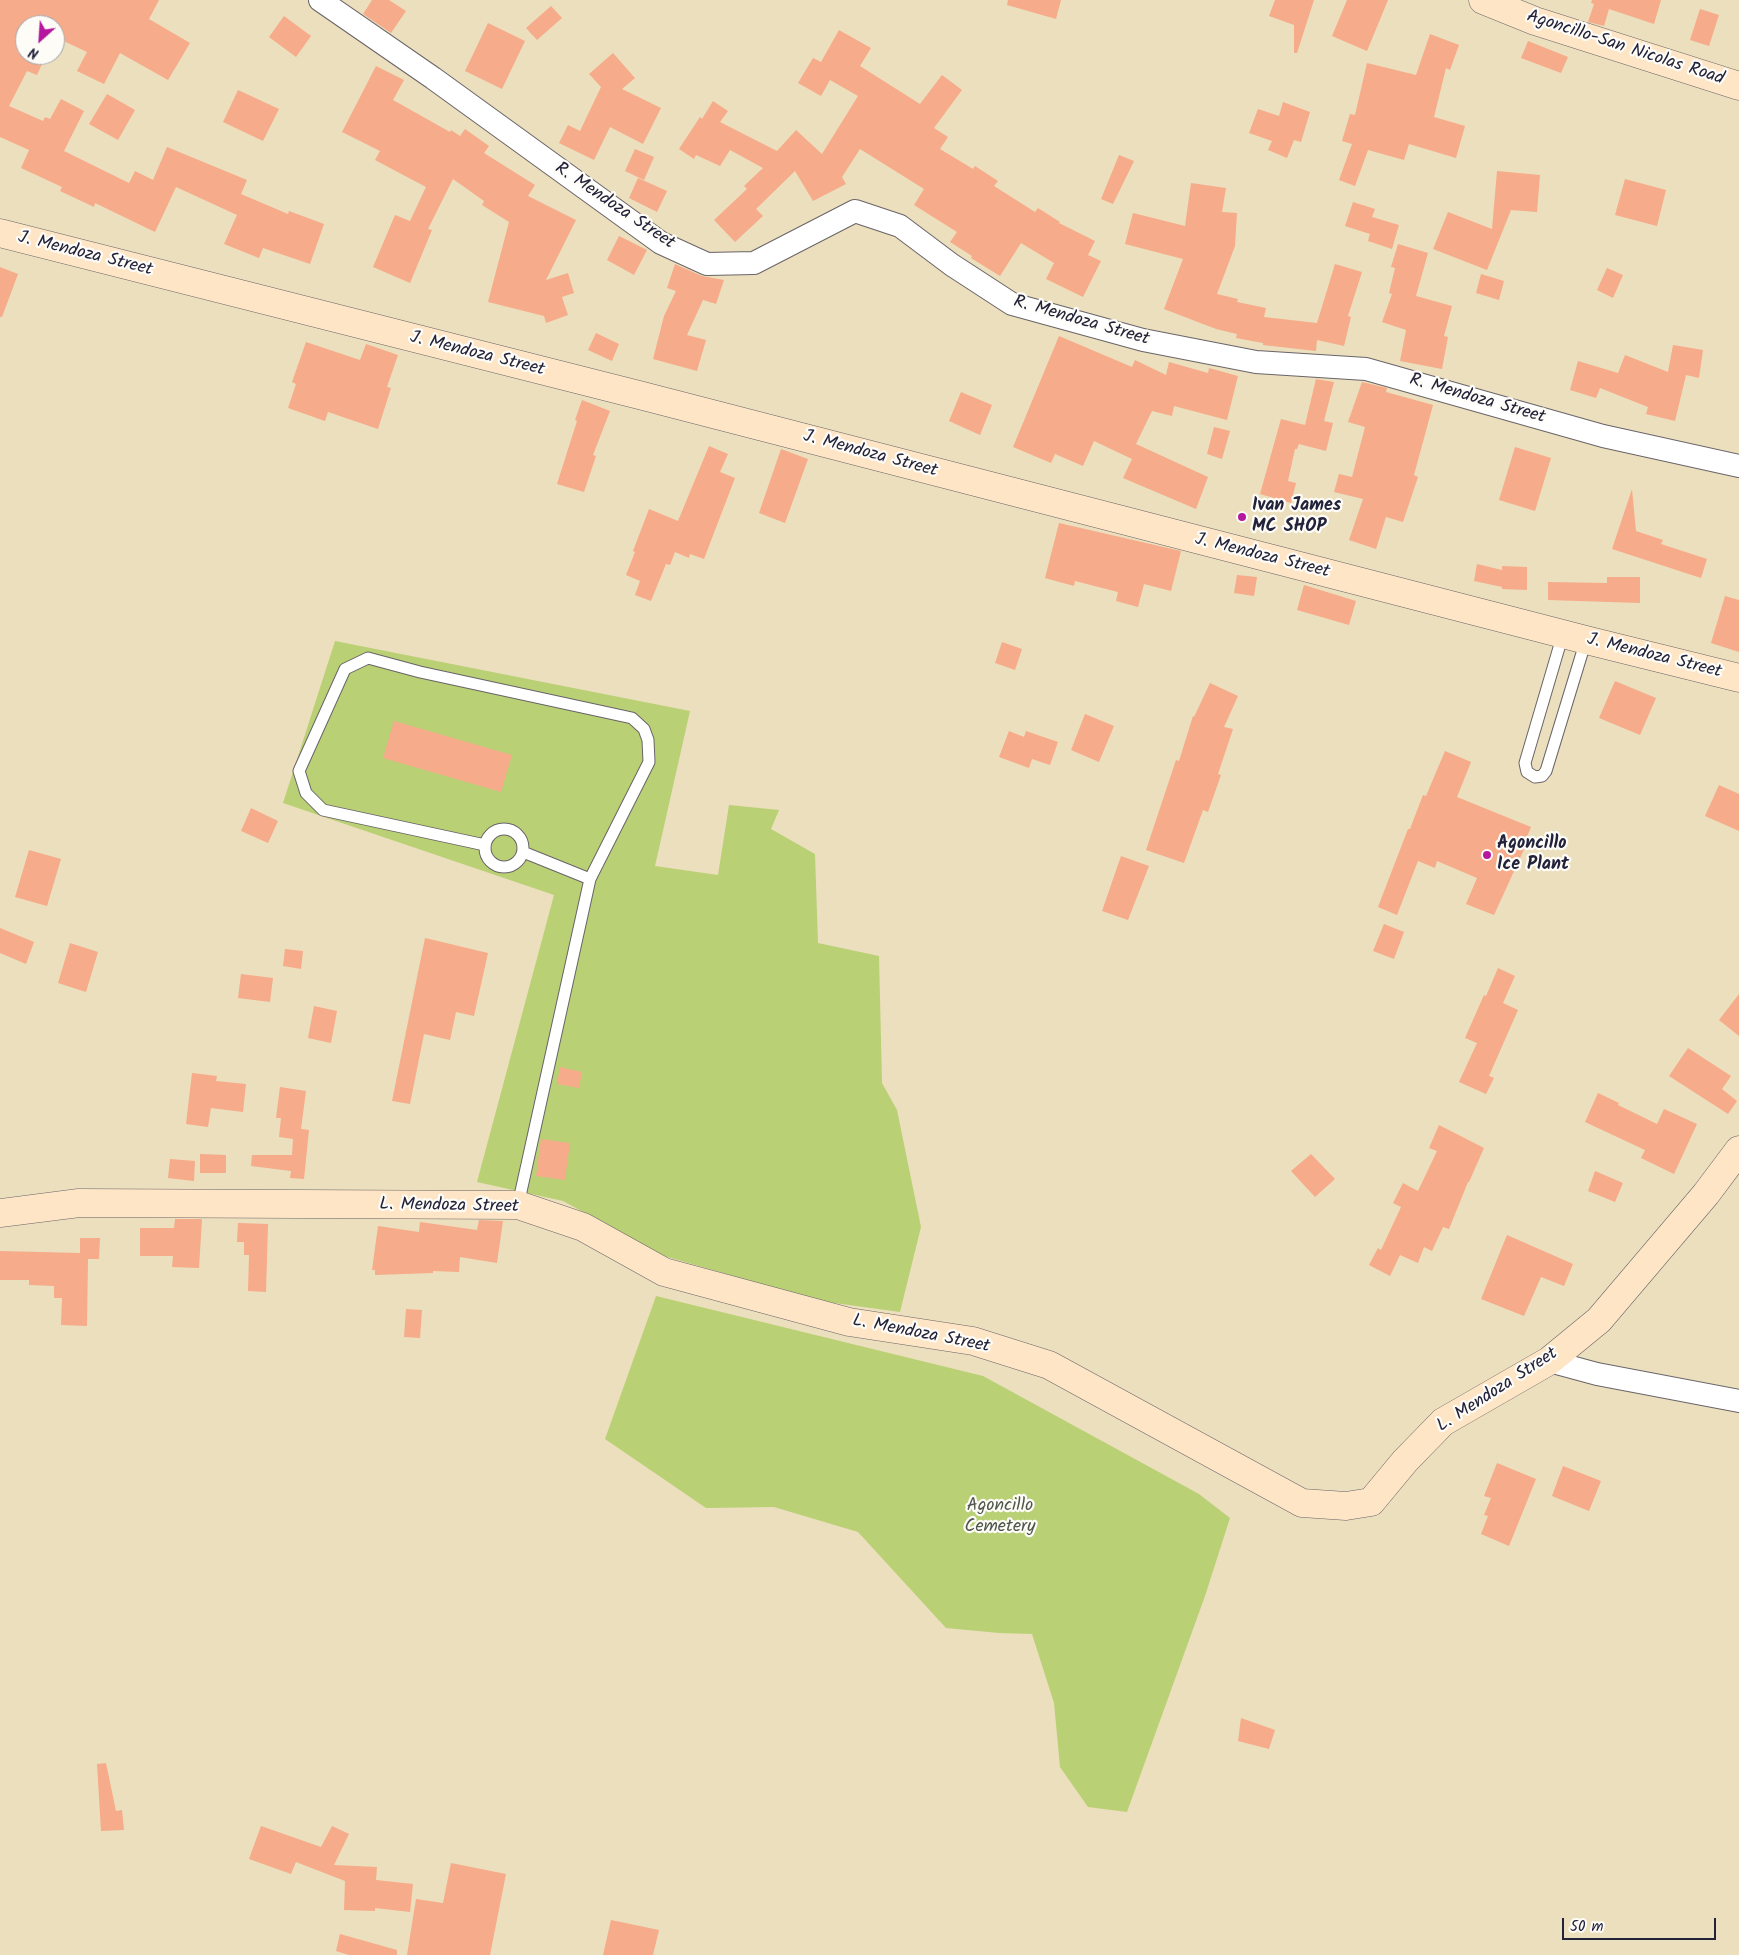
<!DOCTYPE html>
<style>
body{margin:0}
#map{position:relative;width:1739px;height:1955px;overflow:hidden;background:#ecdfbd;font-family:Kalam,sans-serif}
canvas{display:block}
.north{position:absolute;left:15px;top:15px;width:50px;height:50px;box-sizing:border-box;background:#fdfcf7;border:1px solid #a5a5ac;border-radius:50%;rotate:206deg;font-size:14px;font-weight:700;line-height:20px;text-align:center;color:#22223b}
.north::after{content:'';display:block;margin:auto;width:18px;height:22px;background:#b5179e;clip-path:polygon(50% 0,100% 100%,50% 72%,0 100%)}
.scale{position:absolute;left:1562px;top:1918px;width:154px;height:22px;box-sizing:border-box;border:2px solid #22223b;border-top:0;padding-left:6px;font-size:15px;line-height:18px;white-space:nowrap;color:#22223b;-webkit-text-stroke:4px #fdfcf7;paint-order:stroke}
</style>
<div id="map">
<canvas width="1739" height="1955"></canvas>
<div class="north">N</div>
<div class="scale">50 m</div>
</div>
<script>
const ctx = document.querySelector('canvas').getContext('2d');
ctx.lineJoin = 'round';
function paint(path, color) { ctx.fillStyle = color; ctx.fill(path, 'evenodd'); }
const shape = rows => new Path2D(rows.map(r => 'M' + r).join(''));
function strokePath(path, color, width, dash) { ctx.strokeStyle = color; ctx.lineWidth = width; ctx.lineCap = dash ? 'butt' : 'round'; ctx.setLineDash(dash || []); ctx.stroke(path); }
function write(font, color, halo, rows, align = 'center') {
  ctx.font = font + ' Kalam,sans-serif'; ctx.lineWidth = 4.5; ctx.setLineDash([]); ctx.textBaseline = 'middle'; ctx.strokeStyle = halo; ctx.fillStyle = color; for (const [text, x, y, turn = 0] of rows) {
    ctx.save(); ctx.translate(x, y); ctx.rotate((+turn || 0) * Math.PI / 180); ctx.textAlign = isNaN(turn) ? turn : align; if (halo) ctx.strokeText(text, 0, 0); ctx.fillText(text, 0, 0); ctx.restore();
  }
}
paint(shape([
 [335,641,690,711,655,866,718,875,729,805,779,810,771,829,815,854,818,943,879,956,882,1083,897,1110,921,1227,900,1312,820,1301,664,1256,563,1201,477,1182,554,895,283,803],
 [656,1296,983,1376,1199,1494,1230,1518,1205,1596,1127,1812,1088,1807,1060,1767,1054,1703,1032,1634,999,1633,946,1628,858,1532,774,1507,706,1508,605,1439]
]), '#b9d075');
paint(shape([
 [0,0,159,0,149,19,190,43,168,80,120,53,104,84,77,71,87,52,55,37,55,25,25,25,25,55,46,55,37,75,27,71,9,106,43,121,45,117,50,119,61,99,84,111,64,151,129,183,135,171,153,180,167,147,247,180,241,194,288,214,289,211,324,224,310,264,263,248,259,258,224,244,237,215,176,187,155,232,95,203,94,207,60,191,62,187,21,168,29,150,0,137],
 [372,0,389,0,406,11,391,33,363,14],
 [1008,0,1061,0,1056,19,1007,5],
 [1275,0,1314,0,1297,53,1294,53,1294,25,1269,16],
 [1347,0,1388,0,1367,51,1332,36],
 [1592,0,1661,0,1654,24,1609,9,1604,26,1588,22,1594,4,1591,3],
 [551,6,562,18,537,40,526,28],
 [1700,9,1719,15,1709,46,1690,40],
 [284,16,311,36,296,57,269,37],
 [488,23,525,41,502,89,465,71],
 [839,30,871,48,860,66,920,104,942,75,962,90,934,128,948,137,940,149,973,169,975,166,998,181,994,186,1035,212,1038,208,1060,222,1059,223,1095,241,1088,255,1101,261,1083,297,1046,279,1054,263,1021,243,1000,276,971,258,972,256,950,242,957,232,914,205,924,189,860,149,842,177,846,184,813,201,795,171,756,209,763,216,735,242,714,220,747,189,744,186,763,168,730,150,720,166,696,155,694,159,679,149,700,117,702,119,713,101,728,111,720,122,777,151,796,130,822,154,858,96,830,80,821,96,798,83,813,58,821,62],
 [1430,34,1459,45,1450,70,1446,68,1434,117,1465,126,1456,158,1409,144,1404,160,1368,150,1355,186,1339,180,1352,144,1342,141,1350,114,1355,115,1367,63,1416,75],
 [1528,41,1568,57,1561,73,1521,58],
 [613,53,635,78,622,89,661,108,643,144,610,127,594,160,559,143,568,125,580,131,601,87,589,74],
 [376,66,404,80,393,100,450,132,451,130,460,136,465,129,489,146,484,153,535,185,528,196,576,220,546,280,568,273,574,293,562,297,568,315,546,323,544,316,488,302,509,222,482,205,484,201,453,179,428,229,432,230,410,283,373,267,395,215,410,221,426,187,375,160,380,151,342,132],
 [238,90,279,109,263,141,223,122],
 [107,94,135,110,118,140,89,124],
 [1283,102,1310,112,1301,142,1294,140,1287,158,1268,150,1272,141,1249,133,1258,109,1279,116],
 [635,149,654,157,644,180,625,171],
 [1119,155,1134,161,1113,204,1101,199],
 [1497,171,1540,175,1537,212,1511,210,1487,270,1433,249,1448,212,1492,229],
 [638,178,667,191,657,212,629,198],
 [1625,179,1666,190,1657,226,1615,215],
 [1191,183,1226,188,1222,212,1237,213,1235,246,1217,294,1238,299,1237,302,1266,308,1264,317,1317,323,1335,264,1362,272,1348,316,1351,317,1344,346,1317,340,1316,351,1263,345,1263,343,1236,338,1237,334,1216,329,1164,309,1183,259,1125,244,1133,213,1185,226],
 [1353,202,1375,209,1372,217,1399,225,1392,249,1368,241,1370,234,1345,226],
 [619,236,647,250,634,275,607,260],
 [1398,244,1428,253,1416,296,1452,306,1444,336,1448,337,1442,369,1400,361,1406,330,1382,322,1392,294,1389,293,1395,268,1391,267],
 [675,264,702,276,724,280,716,304,703,300,687,335,706,340,697,371,653,359,664,316,676,291,667,288],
 [0,267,18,274,2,317,0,317],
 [1607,268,1623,275,1613,298,1597,290],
 [1481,274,1504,281,1499,300,1476,293],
 [596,333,619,344,612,361,588,350],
 [1059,336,1132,367,1135,360,1166,375,1169,362,1208,373,1209,368,1238,376,1227,420,1174,406,1172,416,1152,411,1136,444,1208,477,1196,509,1123,478,1132,459,1094,441,1083,466,1055,454,1051,463,1013,447],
 [306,342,360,360,366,344,398,355,387,387,391,388,378,429,328,412,325,421,288,408,296,384,292,382],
 [1673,345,1703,350,1699,378,1686,375,1675,421,1646,414,1648,407,1600,388,1596,398,1570,390,1578,361,1618,373,1625,355,1668,372],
 [1316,379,1334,382,1324,421,1333,423,1326,451,1299,444,1297,449,1295,449,1288,481,1296,483,1291,503,1260,494,1281,419,1305,425],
 [1362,382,1387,388,1386,392,1433,405,1414,475,1418,477,1403,522,1386,517,1376,549,1349,540,1363,499,1334,492,1339,474,1352,477,1365,427,1348,422],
 [961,392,992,405,980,435,949,421],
 [582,400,610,411,593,455,596,456,584,492,557,484,577,421,575,420],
 [1214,427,1230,431,1222,459,1207,454],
 [709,446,728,454,720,472,735,478,704,559,690,554,689,558,675,552,670,565,666,564,651,601,635,595,640,581,626,575,635,552,633,551,649,509,678,521],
 [1515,447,1551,458,1535,511,1499,500],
 [781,449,808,459,785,523,759,513],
 [1632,489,1636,531,1663,540,1661,544,1707,559,1701,578,1612,549],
 [1059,523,1181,551,1171,591,1144,584,1138,607,1116,601,1118,592,1075,581,1074,586,1045,578],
 [1477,564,1502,570,1502,566,1527,567,1527,590,1502,589,1502,587,1474,581],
 [1237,575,1257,577,1254,596,1234,593],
 [1607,577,1640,577,1640,603,1548,600,1548,582,1607,583],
 [1304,585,1356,601,1349,625,1297,610],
 [1725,596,1739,600,1739,652,1711,643],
 [1002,642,1022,649,1015,670,995,663],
 [1615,681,1656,698,1640,735,1599,718],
 [1210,683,1238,696,1224,727,1233,729,1218,774,1221,775,1208,812,1203,810,1184,863,1146,850,1176,760,1179,761,1193,716,1194,717],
 [1085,714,1114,726,1099,762,1071,750],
 [394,721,512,755,501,792,383,758],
 [1009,731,1024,737,1026,731,1058,742,1050,765,1032,759,1029,768,999,757],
 [1445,751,1471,762,1457,797,1531,827,1524,844,1526,845,1494,915,1466,904,1477,878,1437,861,1435,868,1418,861,1397,915,1378,907,1408,829,1410,829,1423,795,1426,796],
 [1719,785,1739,794,1739,831,1705,816],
 [251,808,278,821,268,843,241,831],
 [29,850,61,859,47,906,15,897],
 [1121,856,1149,866,1128,920,1102,911],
 [1384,924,1404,932,1394,959,1373,951],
 [0,928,34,942,26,964,0,953],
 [425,938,488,953,474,1016,456,1012,450,1040,424,1034,410,1104,392,1101],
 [70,943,98,952,86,992,58,983],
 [285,949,303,951,301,969,283,966],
 [1498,968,1515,976,1503,1003,1518,1010,1489,1076,1494,1078,1486,1094,1459,1082,1477,1043,1465,1038,1484,995,1486,996],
 [241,974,273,978,270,1002,238,998],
 [1739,994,1739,1036,1719,1020],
 [314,1006,337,1011,331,1043,308,1038],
 [1688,1048,1731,1076,1722,1089,1737,1101,1728,1114,1669,1076],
 [560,1067,582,1072,579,1088,557,1084],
 [192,1073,217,1076,216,1081,246,1084,243,1112,211,1108,208,1127,186,1124],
 [280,1087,306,1091,301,1129,309,1130,304,1179,290,1178,291,1171,251,1166,252,1155,292,1155,293,1139,279,1137,281,1118,276,1118],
 [1598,1093,1619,1103,1618,1105,1657,1124,1664,1109,1697,1124,1674,1174,1641,1158,1645,1150,1585,1122],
 [1439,1125,1484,1148,1469,1182,1468,1182,1449,1229,1443,1227,1432,1251,1424,1247,1418,1263,1400,1255,1390,1276,1369,1265,1378,1248,1381,1250,1401,1207,1393,1203,1403,1183,1418,1191,1437,1151,1429,1148],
 [541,1139,570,1143,565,1180,536,1176],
 [200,1154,226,1155,226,1173,200,1173],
 [1311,1154,1335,1179,1315,1197,1291,1171],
 [170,1159,195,1161,194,1181,168,1178],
 [1595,1171,1623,1183,1615,1202,1588,1191],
 [175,1219,202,1219,199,1268,172,1267,173,1256,140,1256,140,1228,174,1228],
 [479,1220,503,1221,497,1263,460,1257,459,1272,433,1271,433,1273,375,1275,375,1270,372,1270,378,1226,419,1232,420,1222,477,1230],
 [238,1223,268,1224,266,1292,248,1291,249,1255,244,1255,244,1242,237,1242],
 [1507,1235,1573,1264,1564,1286,1541,1277,1524,1316,1481,1299],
 [80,1238,100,1238,99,1259,88,1259,87,1326,61,1325,62,1298,54,1298,54,1286,29,1285,29,1280,0,1280,0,1251,80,1253],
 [406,1309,422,1310,420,1338,404,1337],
 [1497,1463,1536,1479,1509,1546,1481,1534,1488,1516,1484,1515,1491,1498,1484,1496],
 [1563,1466,1601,1481,1589,1511,1552,1496],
 [1241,1718,1275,1730,1269,1749,1238,1741],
 [106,1763,116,1811,122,1810,124,1830,101,1831,97,1764],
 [261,1826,321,1847,332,1826,349,1834,334,1865,377,1867,376,1880,413,1884,410,1912,375,1908,375,1911,344,1910,345,1881,296,1862,291,1874,249,1859],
 [451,1863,506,1874,490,1955,407,1955,416,1899,443,1903],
 [611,1920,659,1930,653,1955,603,1955],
 [340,1934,397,1950,397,1955,349,1955,336,1951]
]), '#f6ab8a');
const lane = shape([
 [1563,634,1525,763,1527,772,1535,777,1542,776,1546,771,1586,640],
 '485 848a19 19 0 1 1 38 0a19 19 0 1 1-38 0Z',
 [485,845,323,810,306,793,299,771,345,669,368,658,420,672,632,718,644,729,648,740,649,762,590,879,518,1205],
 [523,852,590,879]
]);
const street = shape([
 [320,0,433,78,661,243,707,264,754,263,855,211,900,226,952,265,1012,304,1143,340,1256,362,1366,369,1603,436,1739,466],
 [1549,1361,1597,1374,1739,1401]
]);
const secondary = shape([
 [1483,0,1535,21,1739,86],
 [0,233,643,396,1586,640,1739,678],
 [0,1213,79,1203,518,1205,583,1227,664,1272,849,1322,973,1341,1049,1365,1302,1503,1346,1506,1371,1502,1405,1461,1443,1422,1549,1361,1599,1320,1706,1194,1739,1150]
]);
strokePath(lane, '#696468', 13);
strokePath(street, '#696468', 24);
strokePath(secondary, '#696468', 29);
strokePath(lane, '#fff', 11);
strokePath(street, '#fff', 22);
strokePath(secondary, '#fde5c5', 28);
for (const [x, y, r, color] of [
 [1242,517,5,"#b5179e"],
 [1487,855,5,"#b5179e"]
]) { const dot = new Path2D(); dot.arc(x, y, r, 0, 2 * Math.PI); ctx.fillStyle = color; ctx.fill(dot); strokePath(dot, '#fdfcf7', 2); }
write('18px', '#22223b', '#fdfcf7', [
 ["Agoncillo-San Nicolas Road",1625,49,18],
 ["R. Mendoza Street",614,207,34],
 ["J. Mendoza Street",85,255,14],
 ["R. Mendoza Street",1081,322,16],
 ["J. Mendoza Street",477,355,14],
 ["R. Mendoza Street",1477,400,16],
 ["J. Mendoza Street",870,455,15],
 ["J. Mendoza Street",1262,557,14],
 ["J. Mendoza Street",1654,657,14],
 ["L. Mendoza Street",449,1207,1],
 ["L. Mendoza Street",921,1335,11],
 ["L. Mendoza Street",1498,1391,-33]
]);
write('bold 18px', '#22223b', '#fdfcf7', [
 ["Ivan James",1252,507],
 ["MC SHOP",1252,528],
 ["Agoncillo",1497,845],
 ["Ice Plant",1497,866]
], 'left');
write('18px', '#4f564c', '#fdfcf7', [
 ["Agoncillo",1000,1507],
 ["Cemetery",1000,1528]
]);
</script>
